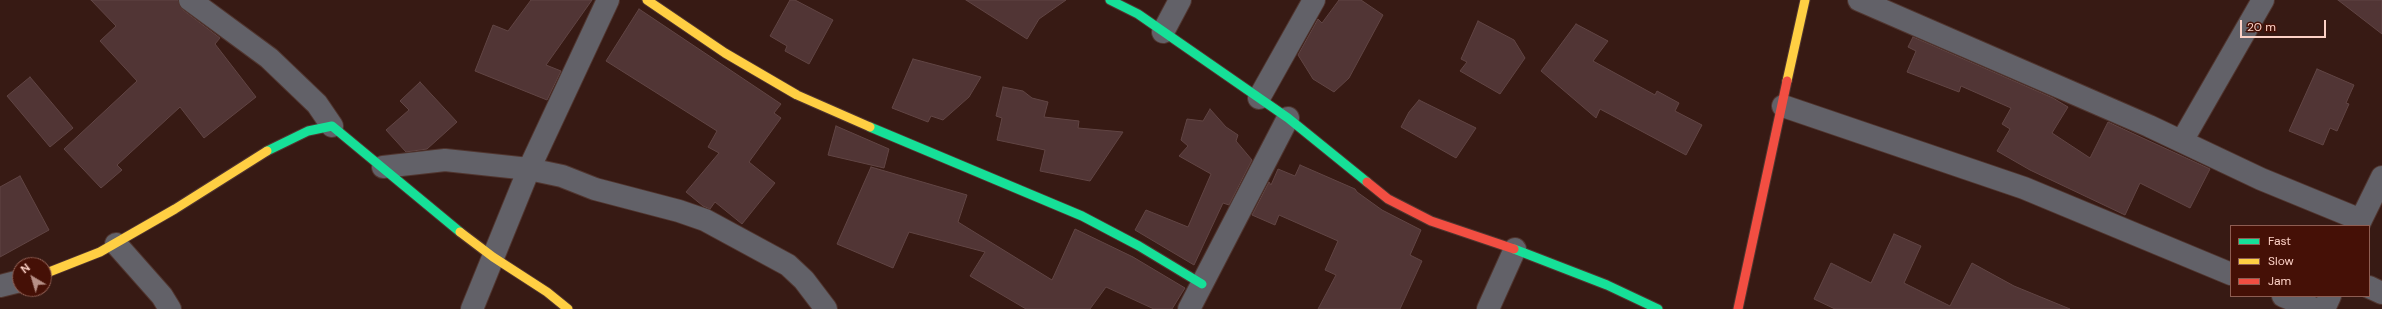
<!DOCTYPE html>
<style>
body{margin:0}
#map{position:relative;width:2382px;height:309px;overflow:hidden;background:#371a14;font-family:"DM Sans",sans-serif}
canvas{display:block}
.legend{position:absolute;left:2230px;top:225px;width:140px;height:72px;box-sizing:border-box;background:#451006;border:1px solid #8e5d52;margin:0;padding:5px 7px;list-style:none;font-size:12px;color:#fcd0c5}
.legend li{display:flex;align-items:center;gap:8px;height:20px}
.legend b{width:20px;border:1px solid #8e5d52}
.north{position:absolute;left:12px;top:257px;width:40px;height:40px;box-sizing:border-box;background:#451006;border:1px solid #8e5d52;border-radius:50%;rotate:322deg;font-size:11px;font-weight:700;line-height:16px;text-align:center;color:#fcd0c5}
.north::after{content:'';display:block;margin:auto;width:14px;height:18px;background:#b79087;clip-path:polygon(50% 0,100% 100%,50% 72%,0 100%)}
.scale{position:absolute;left:2240px;top:20px;width:86px;height:18px;box-sizing:border-box;border:2px solid #fcd0c5;border-top:0;padding-left:5px;font-size:12px;line-height:14px;white-space:nowrap;color:#fcd0c5;-webkit-text-stroke:3px #451006;paint-order:stroke}
</style>
<div id="map">
<canvas width="2382" height="309"></canvas>
<ul class="legend">
<li><b style="height:5px;background:#16e098"></b>Fast</li>
<li><b style="height:5px;background:#ffcf43"></b>Slow</li>
<li><b style="height:5px;background:#f24e42"></b>Jam</li>
</ul>
<div class="north">N</div>
<div class="scale">20 m</div>
</div>
<script>
const ctx = document.querySelector('canvas').getContext('2d');
ctx.lineJoin = 'round';
function paint(path, color) { ctx.fillStyle = color; ctx.fill(path, 'evenodd'); }
const shape = rows => new Path2D(rows.map(r => 'M' + r).join(''));
function strokePath(path, color, width, dash) { ctx.strokeStyle = color; ctx.lineWidth = width; ctx.lineCap = dash ? 'butt' : 'round'; ctx.setLineDash(dash || []); ctx.stroke(path); }
const building = shape([
 [91,0,178,0,183,10,220,38,215,44,256,97,204,138,180,107,117,165,122,170,101,188,64,149,137,81,100,41,116,26,91,0],
 [531,0,592,0,546,65,561,71,547,100,475,71,493,25,508,31,531,0],
 [790,0,795,0,833,20,809,64,785,51,787,46,770,36,790,0],
 [966,0,1066,0,1039,19,1027,39,966,0],
 [1339,0,1361,0,1383,15,1349,78,1334,92,1313,79,1298,55,1318,19,1322,23,1339,0],
 [2338,0,2382,0,2382,34,2338,0],
 [639,9,781,104,774,113,781,118,749,162,775,183,742,224,715,202,710,209,703,206,686,192,719,153,708,147,717,131,606,61,639,9],
 [1478,21,1514,40,1525,58,1500,94,1460,71,1467,62,1461,59,1478,21],
 [1576,24,1608,41,1593,61,1655,95,1657,91,1679,103,1675,111,1702,125,1686,155,1600,109,1596,118,1541,71,1576,24],
 [1913,37,2053,98,2068,107,2052,133,2090,158,2108,122,2210,169,2190,208,2140,183,2125,215,2030,170,1997,151,2010,129,2002,124,2011,108,1961,86,1959,92,1907,72,1916,51,1908,47,1913,37],
 [913,59,981,77,969,97,943,120,931,116,928,122,892,108,913,59],
 [2317,69,2354,85,2346,103,2349,104,2337,131,2330,128,2323,145,2289,131,2317,69],
 [30,77,73,128,50,147,7,96,30,77],
 [420,82,457,122,427,149,406,152,386,130,409,110,400,101,420,82],
 [1003,87,1023,91,1032,98,1048,102,1044,117,1079,121,1078,128,1123,132,1090,181,1040,171,1045,150,997,140,1002,118,996,116,1003,87],
 [1419,100,1476,128,1456,158,1401,127,1409,112,1419,100],
 [1210,109,1226,127,1238,135,1236,141,1252,160,1229,205,1223,203,1194,265,1135,230,1146,210,1188,227,1211,174,1179,156,1188,146,1181,140,1187,119,1203,121,1210,109],
 [836,126,889,149,884,168,828,155,836,126],
 [1300,165,1355,189,1357,192,1382,210,1421,230,1410,255,1422,261,1400,309,1318,309,1336,275,1325,270,1338,241,1279,215,1275,225,1252,215,1269,182,1271,185,1278,169,1295,176,1300,165],
 [871,167,967,195,958,222,1052,280,1075,229,1133,257,1185,288,1172,309,1154,309,1106,287,1090,309,1026,309,970,276,985,252,909,232,893,268,837,244,871,167],
 [20,176,49,230,0,257,0,187,20,176],
 [1894,234,1921,246,1904,283,1950,306,1972,263,2014,286,2070,309,1835,309,1814,299,1831,263,1871,283,1894,234]
]);
paint(building, '#513535');
strokePath(building, '#614544', 1);
const street = shape([
 [190,0,269,58,317,104,332,126],
 [1859,0,2149,126,2261,179,2361,220],
 [1163,32,1180,0],
 [1259,98,1314,0],
 [1783,106,2024,188,2231,274],
 [2182,141,2263,0],
 [383,167,445,160,529,169,562,176,595,189,679,211,705,220,788,265,804,280,826,309],
 [2358,226,2382,177],
 [116,244,162,296,170,309],
 [0,286,20,281],
 [2369,287,2382,293],
 [2283,296,2315,309],
 [472,309,529,169,608,0],
 [1189,309,1288,118],
 [1488,309,1515,249],
 [2324,309,2330,296]
]);
const fast = shape([
 [1110,0,1138,14,1288,118,1367,182],
 [870,127,1082,216,1139,246,1202,284],
 [267,151,308,131,332,126,460,232],
 [1514,249,1607,285,1658,309]
]);
const slow = shape([
 [647,0,725,53,797,95,870,127],
 [1787,81,1805,0],
 [460,232,493,257,547,292,568,309],
 [44,274,100,252,175,209,267,151]
]);
const jam = shape([
 [1367,182,1388,199,1431,221,1514,249],
 [1738,309,1787,81]
]);
strokePath(street, '#50352f', 24);
strokePath(fast, '#50352f', 11);
strokePath(slow, '#50352f', 11);
strokePath(jam, '#50352f', 11);
strokePath(street, '#626168', 22);
strokePath(fast, '#16e098', 9);
strokePath(slow, '#ffcf43', 9);
strokePath(jam, '#f24e42', 9);
</script>
